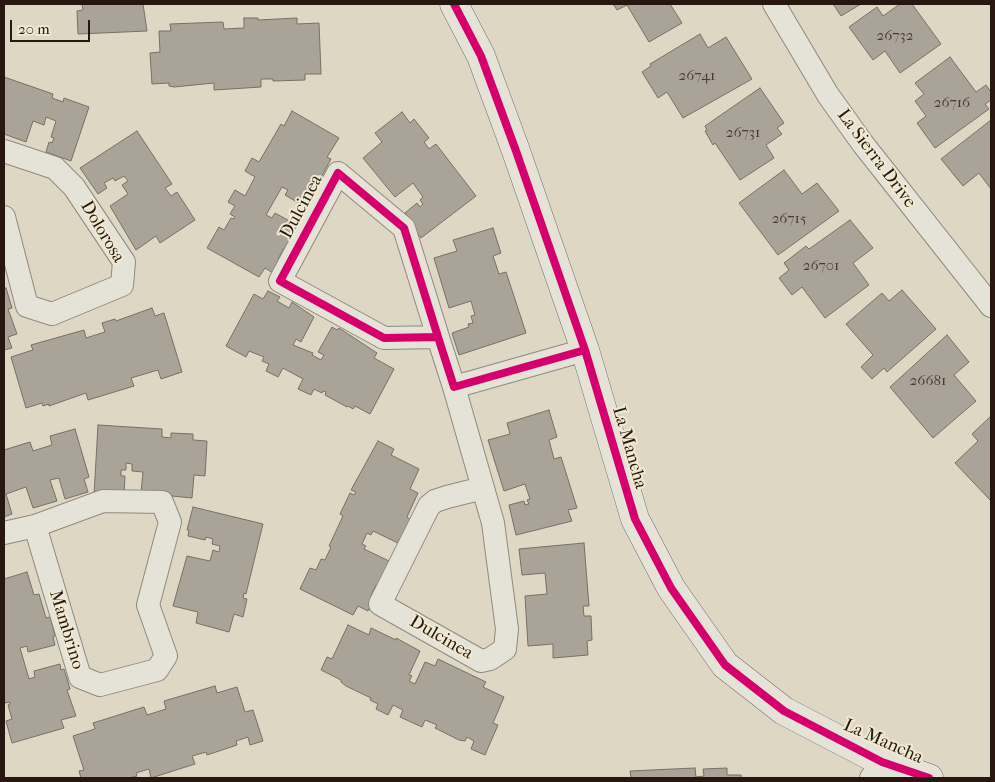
<!DOCTYPE html>
<style>
body{margin:0}
#map{position:relative;width:995px;height:782px;overflow:hidden;background:#ded7c4;font-family:"IM FELL French Canon",serif}
canvas{display:block}
.frame{position:absolute;inset:0;border:5px solid #281710;pointer-events:none}
.scale{position:absolute;left:10px;top:20px;width:80px;height:22px;box-sizing:border-box;border:2px solid #281710;border-top:0;padding-left:6px;font-size:15px;line-height:18px;white-space:nowrap;color:#281710;-webkit-text-stroke:4px #f0e9d2;paint-order:stroke}
</style>
<div id="map">
<canvas width="995" height="782"></canvas>
<div class="frame"></div>
<div class="scale">20 m</div>
</div>
<script>
const ctx = document.querySelector('canvas').getContext('2d');
ctx.lineJoin = 'round';
function paint(path, color) { ctx.fillStyle = color; ctx.fill(path, 'evenodd'); }
const shape = rows => new Path2D(rows.map(r => 'M' + r).join(''));
function strokePath(path, color, width, dash) { ctx.strokeStyle = color; ctx.lineWidth = width; ctx.lineCap = dash ? 'butt' : 'round'; ctx.setLineDash(dash || []); ctx.stroke(path); }
function write(font, color, halo, rows, align = 'center') {
  ctx.font = font + ' "IM FELL French Canon",serif'; ctx.lineWidth = 4; ctx.setLineDash([]); ctx.textBaseline = 'middle'; ctx.strokeStyle = halo; ctx.fillStyle = color; for (const [text, x, y, turn = 0] of rows) {
    ctx.save(); ctx.translate(x, y); ctx.rotate((+turn || 0) * Math.PI / 180); ctx.textAlign = isNaN(turn) ? turn : align; if (halo) ctx.strokeText(text, 0, 0); ctx.fillText(text, 0, 0); ctx.restore();
  }
}
const building = shape([
 [82,4,143,4,147,31,78,34,77,11,83,10,82,4],
 [613,4,670,4,682,23,649,42,627,5,617,10,613,4],
 [833,4,861,4,841,16,833,4],
 [900,4,912,4,941,44,900,73,885,51,873,60,849,27,877,7,883,16,900,4],
 [244,18,258,18,258,20,297,18,297,24,319,23,321,74,305,74,305,80,273,81,273,79,261,79,261,87,214,90,214,83,174,87,169,86,169,83,152,84,150,53,160,52,159,31,171,31,170,24,223,22,224,29,244,28,244,18],
 [700,34,708,48,726,37,752,79,683,118,667,92,658,98,642,72,651,66,650,64,700,34],
 [950,57,976,92,986,85,991,92,991,100,985,104,989,109,935,148,917,123,926,116,915,101,924,94,915,83,950,57],
 [4,77,53,94,52,98,63,102,64,98,89,107,71,161,46,152,49,142,52,143,54,138,51,137,56,121,46,117,44,125,33,121,26,142,4,134,4,77],
 [760,88,784,123,777,128,782,134,766,145,774,158,740,180,715,143,713,145,705,131,707,130,705,126,760,88],
 [292,111,339,138,327,157,331,159,318,183,322,185,307,208,285,195,288,190,282,187,266,215,272,218,275,213,297,225,287,250,284,248,278,259,280,260,273,273,265,268,259,277,207,248,219,227,224,230,231,218,234,219,235,217,230,214,235,206,228,202,235,190,245,196,255,177,245,171,252,158,259,162,281,124,284,126,292,111],
 [402,112,410,123,414,119,429,138,424,142,429,149,436,144,476,196,421,238,406,218,407,216,405,213,417,203,420,207,423,204,420,200,423,197,413,183,395,197,363,158,382,142,375,133,402,112],
 [991,120,991,189,979,173,963,186,941,159,991,120],
 [137,131,172,184,165,188,171,196,177,192,195,220,160,243,156,236,136,250,110,206,128,194,122,185,128,181,124,176,115,181,113,178,104,183,107,188,98,194,80,168,137,131],
 [784,170,802,194,817,183,839,211,778,255,739,203,784,170],
 [850,220,873,248,853,263,869,285,825,318,802,287,792,295,779,278,789,270,784,263,806,246,809,249,850,220],
 [493,228,501,253,493,256,499,274,506,272,526,333,459,355,452,333,469,327,468,324,473,323,471,316,475,315,471,301,449,308,434,258,457,251,453,240,493,228],
 [6,288,12,308,8,309,17,334,8,337,12,348,4,350,4,289,6,288],
 [902,290,936,329,887,372,884,368,872,379,861,367,873,355,846,324,882,293,889,301,902,290],
 [268,291,280,297,277,301,289,308,292,302,314,317,301,342,296,339,293,345,313,353,312,355,321,360,324,355,318,352,332,327,337,330,339,328,377,353,374,358,394,369,370,414,355,406,353,409,348,406,347,407,325,395,326,392,323,391,322,393,314,389,311,395,298,389,303,379,283,368,278,377,266,371,269,364,262,361,264,357,249,351,246,357,226,346,254,294,263,299,268,291],
 [152,308,155,316,164,313,182,372,161,379,158,370,131,378,134,386,88,400,86,393,49,406,49,404,43,406,42,403,26,408,11,357,33,350,31,345,84,330,86,338,105,332,102,323,115,319,116,321,152,308],
 [947,335,969,362,954,375,976,401,933,438,890,387,947,335],
 [549,410,557,437,549,440,554,459,561,457,577,508,568,510,572,521,516,535,509,505,524,501,525,505,529,504,527,500,530,499,525,484,504,491,488,440,510,434,507,423,549,410],
 [991,416,991,501,955,463,978,441,972,434,991,416],
 [98,425,162,429,162,437,171,438,171,433,193,434,193,440,207,441,205,476,194,475,192,498,141,493,143,472,132,471,132,464,126,463,126,470,121,470,121,476,125,476,124,494,94,495,98,425],
 [75,429,89,477,84,479,88,492,65,499,59,478,50,480,57,501,33,508,26,487,6,494,12,514,4,517,4,450,30,442,33,451,52,445,50,436,75,429],
 [378,441,394,449,391,455,419,469,410,489,418,493,407,517,411,520,402,539,400,538,398,543,373,531,371,535,367,533,362,544,366,546,364,549,389,561,380,587,376,585,371,596,374,598,368,611,358,606,353,615,300,589,310,568,316,570,321,559,325,560,331,547,329,546,343,516,340,514,350,493,354,495,356,492,351,490,378,441],
 [193,507,263,524,246,594,244,593,243,598,247,599,243,617,234,614,229,632,196,623,198,612,173,606,187,556,210,561,213,550,219,552,220,546,212,544,213,539,206,537,205,540,188,536,189,530,187,530,193,507],
 [584,543,589,606,583,606,584,616,591,616,592,640,587,641,588,655,553,658,553,644,528,646,525,596,547,594,545,573,522,575,519,549,584,543],
 [27,572,34,595,39,594,46,618,50,617,55,636,53,637,55,645,28,652,27,646,20,648,29,679,35,677,34,671,60,664,61,670,64,669,70,689,67,690,76,716,61,720,64,728,12,743,6,721,12,719,8,705,10,704,10,702,5,703,4,697,4,579,27,572],
 [348,625,369,635,371,628,396,640,396,638,420,651,409,675,412,676,409,681,415,684,425,662,435,666,438,659,486,682,483,687,504,697,493,723,498,725,485,755,471,749,474,741,467,737,465,741,459,740,435,728,437,725,425,720,422,727,400,717,403,710,393,705,388,715,376,709,378,704,370,700,371,698,346,686,341,682,341,680,321,670,327,657,332,659,348,625],
 [215,686,217,693,237,687,245,712,253,710,263,741,250,745,248,737,236,741,237,745,207,755,206,752,192,756,195,764,151,778,149,769,136,773,137,776,129,778,81,778,79,771,84,770,73,736,95,729,93,723,144,707,147,715,166,709,164,701,215,686],
 [695,768,696,777,704,776,703,769,727,768,727,775,741,775,742,778,631,778,630,771,695,768]
]);
paint(building, '#aaa498');
strokePath(building, '#766f65', 1);
const street = shape([
 [774,4,828,95,863,144,991,306],
 [4,151,55,168,74,187,124,262,122,285,52,314,27,306,4,217],
 [438,337,384,338,280,281,338,173,404,228,438,337,454,387,585,350],
 [454,387,493,523,507,629,505,649,490,659,481,661,380,604,429,506,435,501,447,497,483,488],
 [4,533,35,526,103,501,162,502,170,522,148,605,166,656,157,670,100,685,80,677,35,526],
 [871,778,882,762]
]);
const secondary = shape([
 [454,4,481,56,516,151,585,350,635,519,671,588,725,665,784,711,882,762,929,778]
]);
strokePath(street, '#8f897e', 24);
strokePath(secondary, '#766f65', 29);
strokePath(street, '#e5e2d8', 22);
strokePath(secondary, '#e5e2d8', 28);
strokePath(shape([
 [454,4,481,56,516,151,585,350,635,519,671,588,725,665,784,711,882,762,929,778],
 [438,337,384,338,280,281,338,173,404,228,438,337,454,387,585,350]
]), '#d6006c', 8);
write('15px', '#483a32', null, [
 ["26732",895,36],
 ["26741",697,76],
 ["26716",952,103],
 ["26731",743,133],
 ["26715",789,219],
 ["26701",821,266],
 ["26681",928,381]
]);
write('18px', '#281710', '#f0e9d2', [
 ["La Sierra Drive",876,159,53],
 ["Dulcinea",302,207,-62],
 ["Dolorosa",102,232,59],
 ["La Mancha",629,448,74],
 ["Mambrino",66,630,73],
 ["Dulcinea",441,638,30],
 ["La Mancha",883,742,24]
]);
</script>
